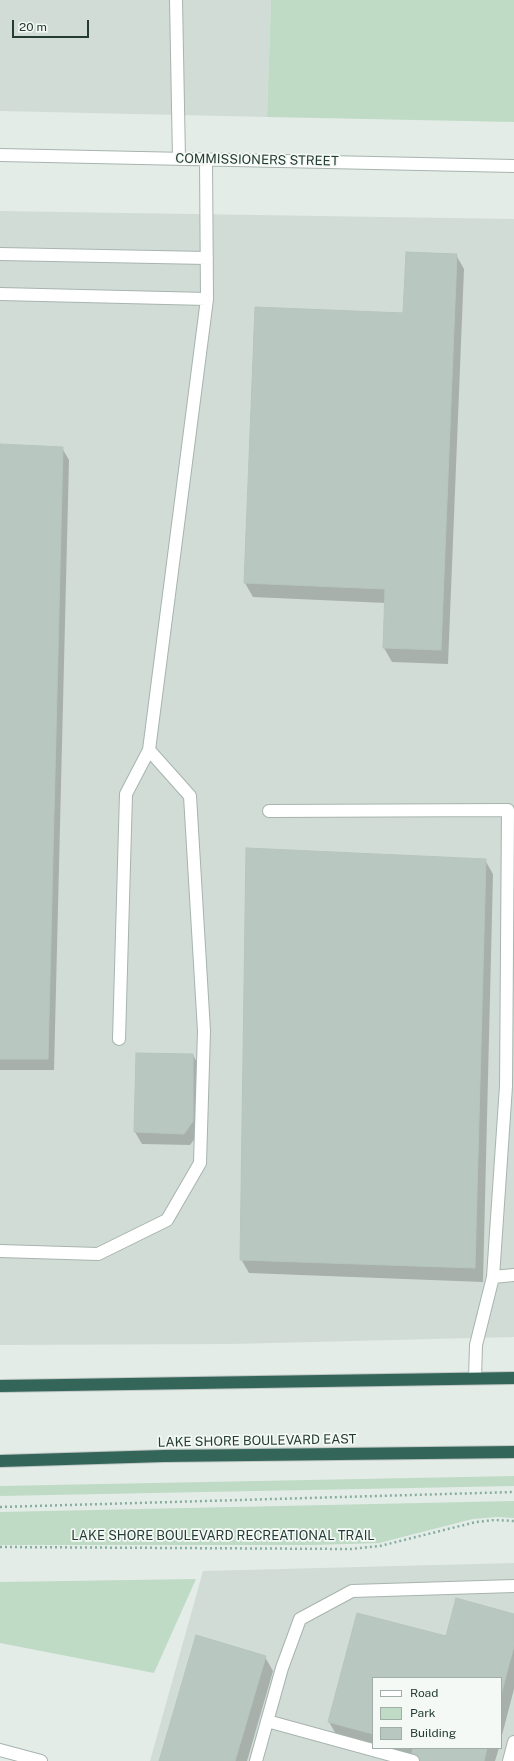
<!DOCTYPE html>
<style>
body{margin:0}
#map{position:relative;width:514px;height:1761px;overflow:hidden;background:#e4ece8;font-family:"Public Sans",sans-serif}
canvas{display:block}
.legend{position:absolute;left:372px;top:1677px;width:130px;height:72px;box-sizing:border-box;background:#f4f9f6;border:1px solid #a1ada9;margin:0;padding:5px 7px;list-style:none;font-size:12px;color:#253c35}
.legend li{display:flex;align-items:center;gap:8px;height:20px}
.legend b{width:20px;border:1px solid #a1ada9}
.scale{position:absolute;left:12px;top:20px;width:77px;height:18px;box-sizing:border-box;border:2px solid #253c35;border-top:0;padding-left:5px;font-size:12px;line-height:14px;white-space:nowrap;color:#253c35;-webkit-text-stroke:3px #f4f9f6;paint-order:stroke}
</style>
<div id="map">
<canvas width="514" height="1761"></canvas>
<ul class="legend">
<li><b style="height:5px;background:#fff"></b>Road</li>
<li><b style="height:11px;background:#bfdbc5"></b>Park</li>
<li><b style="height:11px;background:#b9c7c1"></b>Building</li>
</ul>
<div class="scale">20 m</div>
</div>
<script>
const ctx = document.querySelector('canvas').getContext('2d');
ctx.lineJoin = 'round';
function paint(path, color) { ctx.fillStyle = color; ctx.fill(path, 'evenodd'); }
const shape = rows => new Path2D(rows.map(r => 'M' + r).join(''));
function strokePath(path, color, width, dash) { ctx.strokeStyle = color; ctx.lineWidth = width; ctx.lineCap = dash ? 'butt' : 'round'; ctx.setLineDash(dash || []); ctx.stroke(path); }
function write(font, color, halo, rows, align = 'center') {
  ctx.font = font + ' "Public Sans",sans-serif'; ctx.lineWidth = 3.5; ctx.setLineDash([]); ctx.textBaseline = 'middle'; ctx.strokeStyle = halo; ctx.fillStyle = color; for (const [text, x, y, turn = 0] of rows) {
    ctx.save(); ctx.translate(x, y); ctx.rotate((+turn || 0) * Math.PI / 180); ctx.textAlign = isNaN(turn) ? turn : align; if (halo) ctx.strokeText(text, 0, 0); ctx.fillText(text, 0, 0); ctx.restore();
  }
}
paint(shape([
 [0,0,271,0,267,117,0,111],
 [0,211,514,219,514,1337,232,1344,0,1345],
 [514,1563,514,1761,150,1761,203,1571],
 [373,1678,501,1678,501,1748,373,1748]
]), '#d2dcd7');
paint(shape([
 [271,0,514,0,514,122,267,117],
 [514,1476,514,1486,0,1496,0,1486],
 [514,1501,514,1518,497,1517,473,1519,379,1543,314,1545,0,1545,0,1512],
 [196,1579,154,1673,0,1643,0,1582]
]), '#bfdbc5');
paint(shape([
 [456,255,464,269,448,664,392,662,384,648,386,603,253,597,245,583,404,314],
 [0,445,62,448,69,460,54,1070,0,1070],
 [485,860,493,874,483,1282,249,1273,241,1259],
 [137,1054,193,1055,199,1066,199,1133,190,1145,142,1144,135,1132],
 [358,1614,447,1638,514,1615,514,1689,501,1739,501,1678,373,1678,373,1746,337,1736,329,1722],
 [265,1657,273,1671,247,1761,160,1761],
 [381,1748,499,1748,495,1761,411,1761]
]), '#0003');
const building = shape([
 [406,252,457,254,441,650,383,648,385,589,244,583,255,307,403,313,406,252],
 [0,444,63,447,48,1059,0,1059,0,444],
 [246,848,486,859,475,1268,240,1260,246,848],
 [136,1053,193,1054,193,1121,184,1134,134,1132,136,1053],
 [456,1598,514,1614,514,1646,501,1695,501,1678,373,1678,373,1734,328,1722,357,1613,446,1636,456,1598],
 [196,1635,266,1656,235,1761,159,1761,196,1635],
 [413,1748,487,1748,484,1761,410,1761,413,1748]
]);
paint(building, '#b9c7c1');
strokePath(building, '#b7c5bf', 1);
const minor = shape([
 [176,0,179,159],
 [0,155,514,166],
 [0,254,207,258],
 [0,294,207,299],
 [269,811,508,810,506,1086,493,1277,476,1345,475,1378],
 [119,1039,126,794,149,750],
 [0,1251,98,1254,167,1220,200,1163,204,1031,190,796,149,750,207,299,206,159],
 [493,1277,514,1275],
 [267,1721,413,1761],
 [0,1750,41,1761],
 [256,1761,282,1668,300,1619,352,1591,514,1586],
 [509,1761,514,1742]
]);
const highway = shape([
 [0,1386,514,1378],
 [0,1461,164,1456,514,1452]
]);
strokePath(minor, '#a7b4af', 14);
strokePath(highway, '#c2c8c6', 14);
strokePath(shape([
 [0,1507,514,1492],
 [0,1547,351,1549,380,1546,476,1522,495,1520,514,1521]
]), '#87ada0', 2.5, [2, 3]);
strokePath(minor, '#fff', 12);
strokePath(highway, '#336659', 12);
write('13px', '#253c35', '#f4f9f6', [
 ["COMMISSIONERS STREET",257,160,1],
 ["LAKE SHORE BOULEVARD EAST",257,1441,-1],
 ["LAKE SHORE BOULEVARD RECREATIONAL TRAIL",223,1536]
]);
</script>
